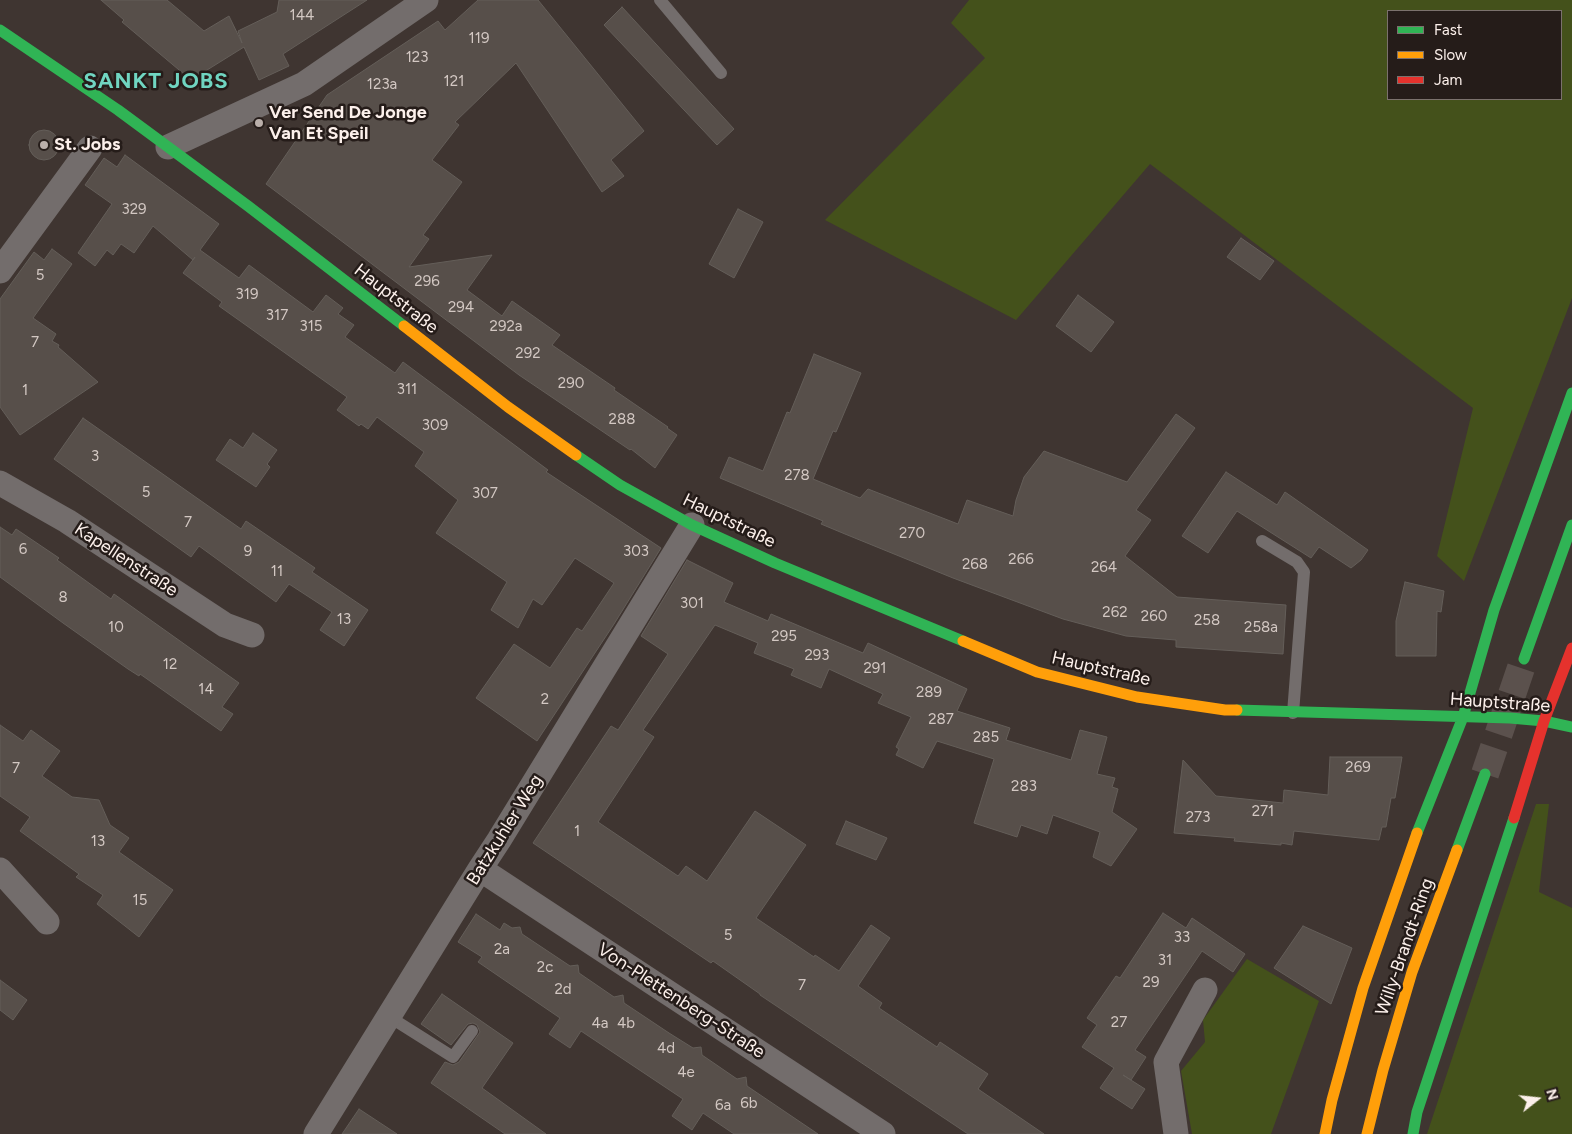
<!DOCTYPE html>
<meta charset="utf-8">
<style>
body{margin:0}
#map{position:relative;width:1572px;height:1134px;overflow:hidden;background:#3f3531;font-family:Figtree,sans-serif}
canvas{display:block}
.legend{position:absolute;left:1387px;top:10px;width:175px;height:90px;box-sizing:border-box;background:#251c19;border:1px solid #7b716d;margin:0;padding:6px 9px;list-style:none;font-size:15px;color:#fcf0eb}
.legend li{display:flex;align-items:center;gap:10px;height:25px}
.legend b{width:25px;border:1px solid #7b716d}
.north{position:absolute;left:1512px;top:1074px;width:50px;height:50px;-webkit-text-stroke:4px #251c19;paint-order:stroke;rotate:74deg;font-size:14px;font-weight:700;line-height:20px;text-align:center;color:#fcf0eb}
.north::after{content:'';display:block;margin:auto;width:18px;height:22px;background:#fcf0eb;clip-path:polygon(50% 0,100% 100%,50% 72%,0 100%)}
</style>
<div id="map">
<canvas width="1572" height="1134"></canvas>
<ul class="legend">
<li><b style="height:6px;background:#30b455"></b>Fast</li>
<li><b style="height:6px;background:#ff9f0a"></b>Slow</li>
<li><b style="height:6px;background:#e5322d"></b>Jam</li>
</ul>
<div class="north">N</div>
</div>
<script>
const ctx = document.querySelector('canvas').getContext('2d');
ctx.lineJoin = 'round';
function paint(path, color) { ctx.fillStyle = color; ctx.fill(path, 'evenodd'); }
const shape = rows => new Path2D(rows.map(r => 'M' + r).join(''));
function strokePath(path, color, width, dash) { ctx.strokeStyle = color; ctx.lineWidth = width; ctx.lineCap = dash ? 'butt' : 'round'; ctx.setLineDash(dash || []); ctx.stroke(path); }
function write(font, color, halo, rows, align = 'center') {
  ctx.font = font + ' Figtree,sans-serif'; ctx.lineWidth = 5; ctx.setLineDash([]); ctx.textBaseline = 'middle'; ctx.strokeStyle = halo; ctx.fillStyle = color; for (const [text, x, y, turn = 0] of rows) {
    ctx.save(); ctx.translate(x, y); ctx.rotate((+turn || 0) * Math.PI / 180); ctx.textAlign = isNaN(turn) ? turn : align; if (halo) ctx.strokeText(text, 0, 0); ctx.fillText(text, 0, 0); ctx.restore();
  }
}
paint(shape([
 [969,0,1572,0,1572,298,1464,581,1437,556,1473,408,1150,164,1016,320,825,220,985,58,951,23],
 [1388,11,1561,11,1561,99,1388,99],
 [1536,804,1549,804,1539,892,1572,908,1572,1134,1427,1134],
 [1247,959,1319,1001,1271,1134,1192,1134,1181,1071,1205,1042,1203,1020]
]), '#44511b');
const building = shape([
 [101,0,167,0,204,31,229,16,242,43,238,31,277,12,279,0,367,0,283,54,289,66,259,80,244,47,191,80,122,22,124,20,101,0],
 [478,0,538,0,644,131,611,160,624,176,602,192,516,63,455,122,459,125,432,160,462,182,423,235,429,239,409,267,492,255,467,290,502,316,512,301,560,335,552,345,615,388,614,390,668,427,667,428,677,435,655,468,631,449,630,450,519,375,266,184,327,95,438,21,445,30,478,0],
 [622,7,734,129,717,145,604,25,622,7],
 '29 145a15 15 0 1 1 30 0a15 15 0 1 1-30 0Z',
 [125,155,219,224,200,250,239,278,249,265,313,312,326,295,343,308,338,314,354,325,345,337,395,373,403,362,548,470,546,472,661,548,614,624,537,741,476,698,514,644,550,668,577,628,582,631,614,583,575,558,542,605,533,599,518,628,491,610,507,582,436,533,458,500,415,466,424,452,377,417,368,429,361,424,359,426,337,410,347,397,219,306,222,302,183,273,195,257,193,260,153,226,134,253,121,244,113,255,107,250,95,266,78,253,112,204,85,185,104,158,117,167,125,155],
 [738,209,763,222,734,278,709,264,738,209],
 [1241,238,1274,261,1260,280,1227,257,1241,238],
 [52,249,72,264,33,318,56,334,52,341,59,345,58,347,98,382,20,435,0,407,0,299,34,252,44,260,52,249],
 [1078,295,1114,322,1091,352,1056,326,1078,295],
 [814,354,861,373,836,432,833,431,813,479,860,498,868,489,958,524,967,500,1013,516,1016,500,1024,477,1044,451,1127,482,1176,414,1195,428,1136,510,1151,520,1125,556,1177,597,1286,605,1283,654,1176,647,1176,640,1126,636,1063,619,953,578,845,534,821,524,823,521,720,478,729,457,763,471,787,412,790,413,814,354],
 [83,418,241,529,246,521,315,568,312,572,368,610,344,646,320,630,332,612,289,584,276,602,199,546,191,557,54,459,83,418],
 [253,433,277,450,267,464,270,467,256,487,216,460,230,439,243,448,253,433],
 [1226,472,1277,505,1285,492,1368,550,1361,560,1351,568,1319,547,1311,558,1237,511,1208,553,1182,536,1226,472],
 [0,527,12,535,16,529,59,558,57,560,111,599,114,594,239,683,222,707,233,714,221,731,140,674,139,676,128,669,63,623,0,577,0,527],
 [687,560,733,583,724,602,768,621,771,614,863,653,868,643,967,689,957,711,1010,728,1006,740,1071,760,1080,730,1107,737,1097,774,1115,778,1112,787,1118,789,1112,812,1137,829,1111,866,1093,857,1100,832,1053,815,1047,834,1021,825,1017,837,974,823,994,759,937,741,923,768,896,755,899,749,896,747,911,717,878,703,883,694,829,669,821,688,791,675,794,669,754,653,758,643,715,625,643,730,654,737,598,822,678,876,686,866,707,881,755,811,806,845,756,918,814,957,815,955,839,971,871,925,890,938,858,986,882,1003,879,1008,937,1047,940,1042,988,1074,978,1089,1044,1134,968,1134,760,995,760,994,713,961,711,963,533,843,611,726,618,730,668,654,641,636,687,560],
 [1405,582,1444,591,1441,612,1437,611,1436,656,1396,656,1396,621,1405,582],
 [0,725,23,741,31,730,60,751,42,776,72,797,99,800,110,825,129,838,119,852,173,890,139,937,97,904,103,895,76,877,79,874,20,831,30,817,0,796,0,725],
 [1330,757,1402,757,1395,798,1391,798,1386,827,1382,827,1379,840,1294,831,1292,845,1281,843,1281,845,1234,841,1235,838,1174,833,1183,760,1216,796,1283,803,1284,790,1328,795,1330,757],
 [846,821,887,838,876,860,836,844,846,821],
 [1163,913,1186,928,1192,918,1245,954,1233,972,1202,951,1135,1050,1146,1057,1131,1080,1123,1075,1145,1089,1132,1109,1100,1088,1114,1068,1082,1047,1097,1025,1087,1018,1116,976,1120,978,1163,913],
 [476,914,500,930,504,923,512,928,520,927,522,934,570,966,578,965,579,973,614,997,623,995,624,1003,669,1033,693,1048,701,1047,702,1055,737,1079,746,1077,747,1086,818,1134,734,1134,703,1113,692,1130,672,1116,683,1099,581,1031,570,1048,549,1034,560,1018,478,962,482,957,458,942,476,914],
 [1303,926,1352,948,1331,1004,1274,968,1303,926],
 [0,980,27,1000,13,1020,0,1010,0,980],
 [442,994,513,1043,482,1088,546,1134,505,1134,431,1083,445,1062,453,1065,459,1062,480,1032,477,1025,473,1023,468,1024,451,1045,421,1024,442,994],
 [359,1109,397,1134,342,1134,359,1109]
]);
paint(building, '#574f4a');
strokePath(building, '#645e59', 1);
strokePath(shape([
 [1485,774,1524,659]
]), '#5b514d', 28, [28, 14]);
strokePath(shape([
 [660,0,721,73],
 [1262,541,1297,562,1304,572,1293,713],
 [388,1016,453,1057,472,1031]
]), '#736d6c', 12);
strokePath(shape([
 [168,147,304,84,426,0],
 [0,271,90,148],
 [0,483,67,521,225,625,252,635],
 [480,869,883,1134],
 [0,870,47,922],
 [316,1134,480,869,499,840,692,525],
 [1176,1134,1166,1062,1205,990]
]), '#736d6c', 25);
strokePath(shape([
 [0,30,118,110,248,206,404,326],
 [576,455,620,485,692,525,775,563,963,641],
 [1524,659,1572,525],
 [1237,710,1510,718,1544,721,1572,727],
 [1417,833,1463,717,1494,610,1572,393],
 [1457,850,1485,774],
 [1413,1134,1417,1112,1514,818]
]), '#30b455', 11);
strokePath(shape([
 [404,326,508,407,576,455],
 [963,641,1037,672,1137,697,1225,710,1237,710],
 [1325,1134,1332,1100,1363,988,1417,833],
 [1367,1134,1383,1070,1412,972,1457,850]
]), '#ff9f0a', 11);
strokePath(shape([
 [1514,818,1544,721,1572,648]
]), '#e5322d', 11);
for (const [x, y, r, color] of [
 [259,123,5,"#baafaa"],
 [44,145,5,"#baafaa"]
]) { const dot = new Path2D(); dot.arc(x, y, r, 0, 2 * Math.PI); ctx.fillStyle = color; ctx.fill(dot); strokePath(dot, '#251c19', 2); }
write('15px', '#d3c8c3', null, [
 ["144",302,16],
 ["119",479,39],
 ["123",417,58],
 ["121",454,82],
 ["123a",382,85],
 ["329",134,210],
 ["5",40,276],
 ["296",427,282],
 ["319",247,295],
 ["294",461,308],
 ["317",277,316],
 ["315",311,327],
 ["292a",506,327],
 ["7",35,343],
 ["292",528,354],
 ["290",571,384],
 ["311",407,390],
 ["1",25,391],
 ["288",622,420],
 ["309",435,426],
 ["3",95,457],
 ["278",797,476],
 ["5",146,493],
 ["307",485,494],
 ["7",188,523],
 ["270",912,534],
 ["6",23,550],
 ["9",248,552],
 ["303",636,552],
 ["266",1021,560],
 ["268",975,565],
 ["264",1104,568],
 ["11",277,572],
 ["8",63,598],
 ["301",692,604],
 ["262",1115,613],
 ["260",1154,617],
 ["13",344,620],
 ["258",1207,621],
 ["10",116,628],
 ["258a",1261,628],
 ["295",784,637],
 ["293",817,656],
 ["12",170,665],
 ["291",875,669],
 ["14",206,690],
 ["289",929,693],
 ["2",545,700],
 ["287",941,720],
 ["285",986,738],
 ["269",1358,768],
 ["7",16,769],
 ["283",1024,787],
 ["271",1263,812],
 ["273",1198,818],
 ["1",577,832],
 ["13",98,842],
 ["15",140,901],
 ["5",728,936],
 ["33",1182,938],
 ["2a",502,950],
 ["31",1165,961],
 ["2c",545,968],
 ["29",1151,983],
 ["7",802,986],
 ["2d",563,990],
 ["27",1119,1023],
 ["4a",600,1024],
 ["4b",626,1024],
 ["4d",666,1049],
 ["4e",686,1073],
 ["6b",749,1104],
 ["6a",723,1106]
]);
write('bold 18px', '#fcf0eb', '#251c19', [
 ["Ver Send De Jonge",269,113],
 ["Van Et Speil",269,134],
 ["St. Jobs",54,145]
], 'left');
write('18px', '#fcf0eb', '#251c19', [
 ["Hauptstraße",396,299,38],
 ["Hauptstraße",729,521,26],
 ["Kapellenstraße",126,560,33],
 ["Hauptstraße",1101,669,13],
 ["Hauptstraße",1500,703,4],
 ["Batzkuhler Weg",505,830,-58],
 ["Willy-Brandt-Ring",1405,947,-71],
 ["Von-Plettenberg-Straße",681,1001,33]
]);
ctx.letterSpacing = '1px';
write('bold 22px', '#70d5c1', '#251c19', [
 ["SANKT JOBS",156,82]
]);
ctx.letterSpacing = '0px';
</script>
